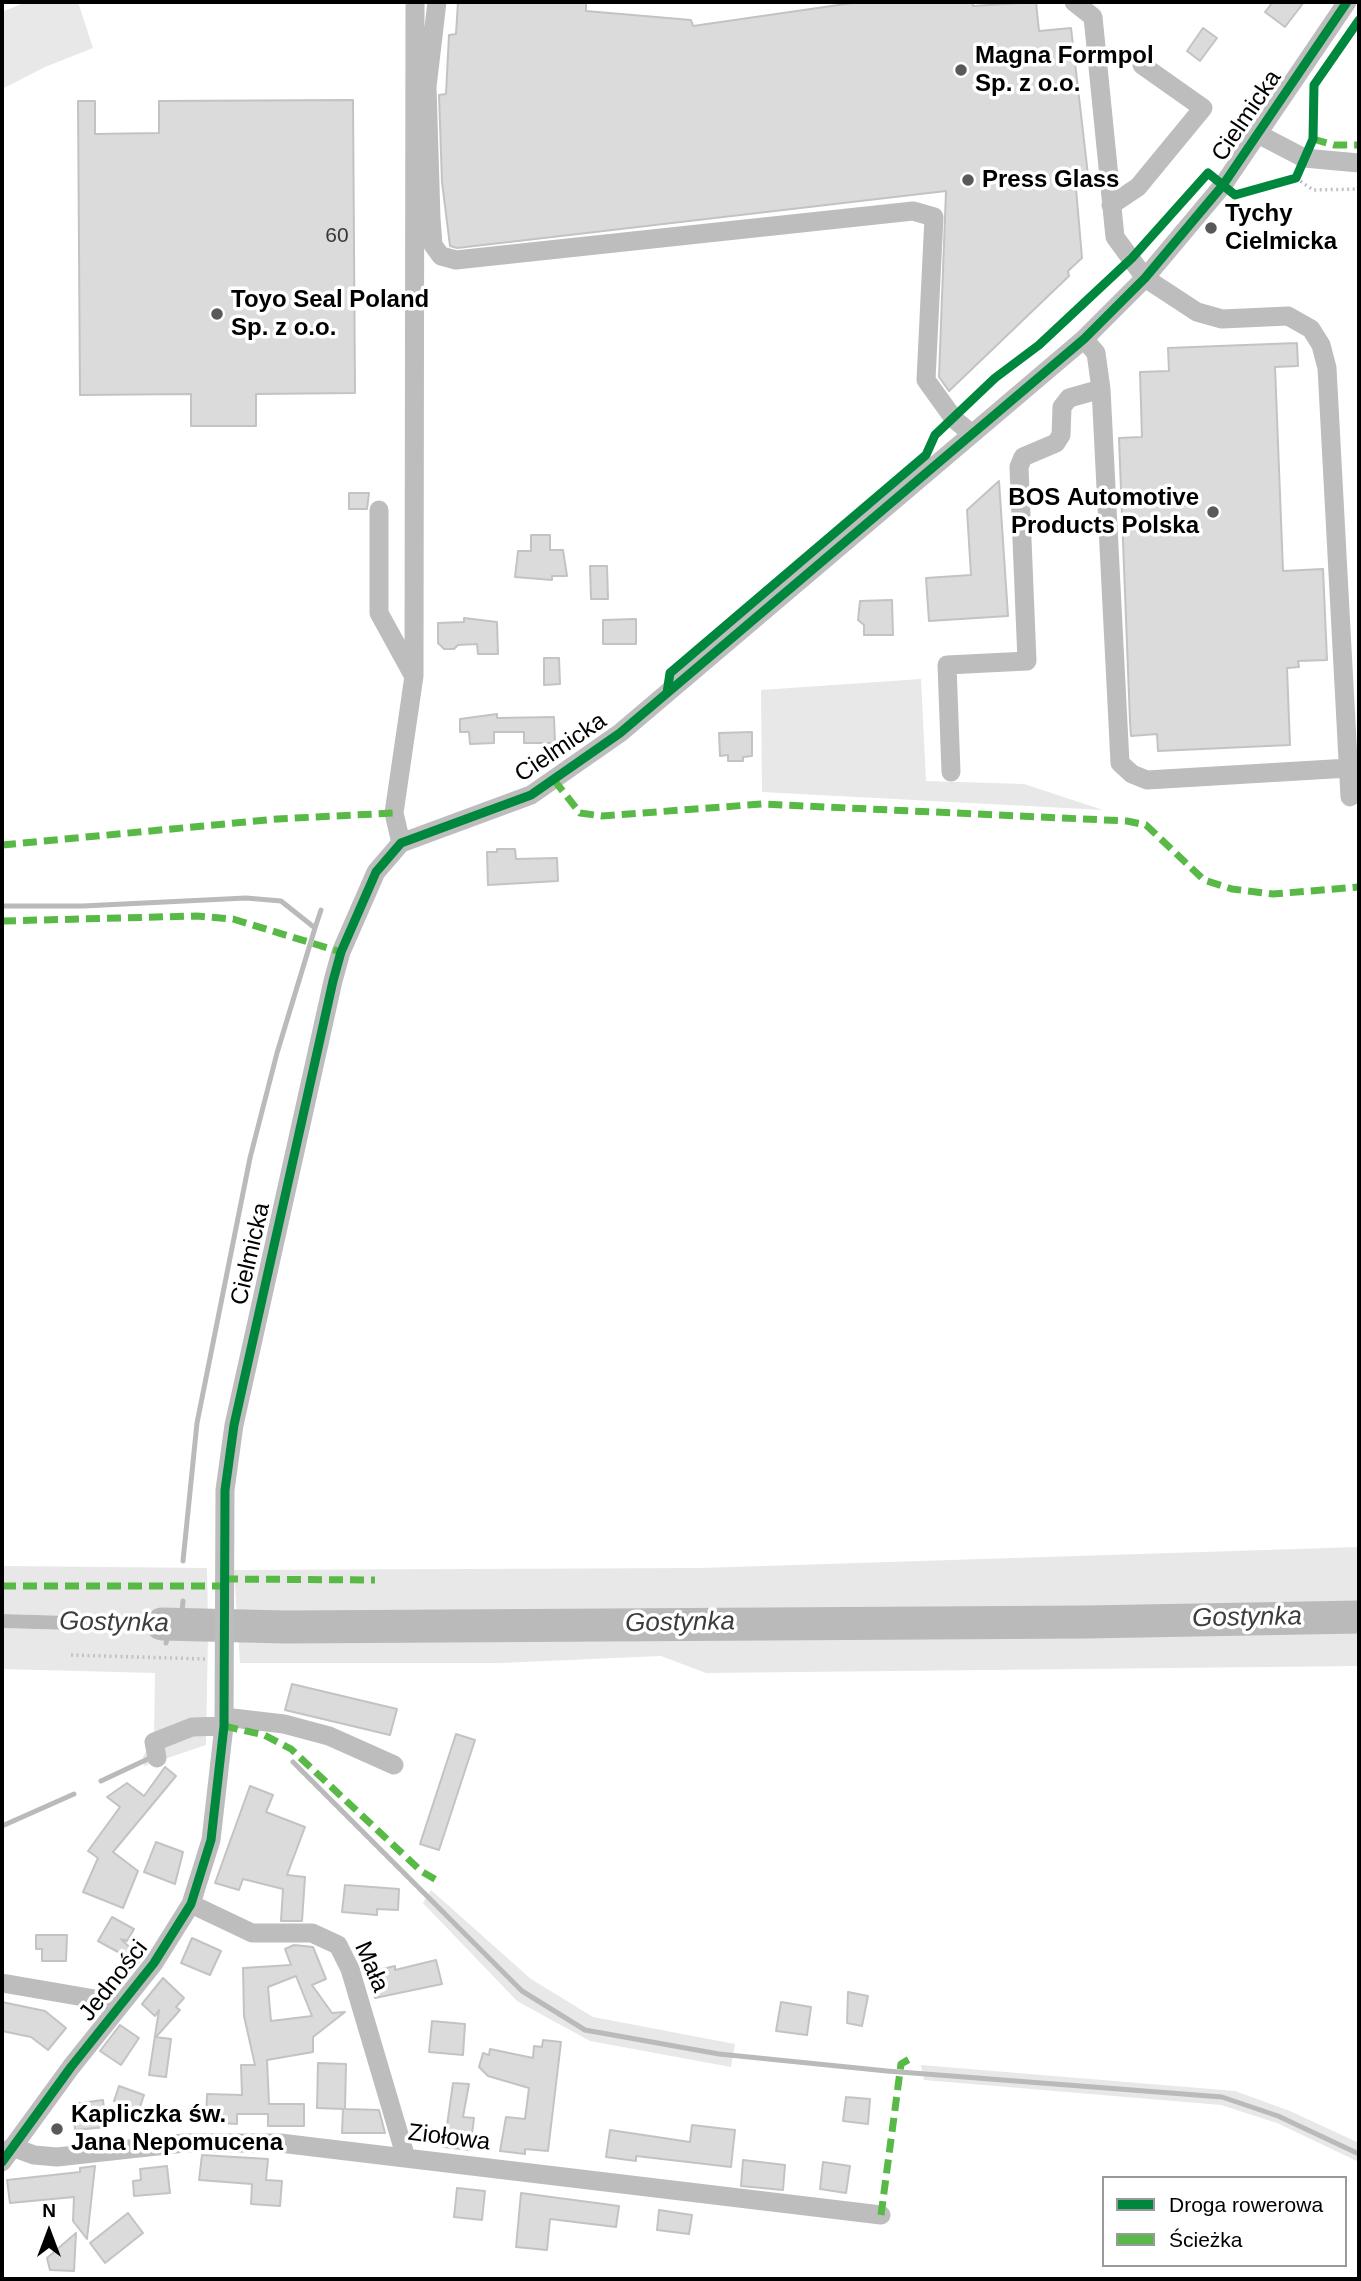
<!DOCTYPE html>
<meta charset="utf-8">
<style>
body{margin:0}
#map{position:relative;width:1361px;height:2281px;overflow:hidden;background:#fff;font-family:Helvetica,sans-serif}
canvas{display:block}
.frame{position:absolute;inset:0;border:4px solid #000;pointer-events:none}
.legend{position:absolute;left:1102px;top:2176px;width:245px;height:91px;box-sizing:border-box;background:#fff;border:2px solid #999;margin:0;padding:9px 12px;list-style:none;font-size:21px;color:#000}
.legend li{display:flex;align-items:center;gap:14px;height:35px}
.legend b{width:35px;border:2px solid #999}
.north{position:absolute;left:14px;top:2197px;width:70px;height:70px;-webkit-text-stroke:5px #fff;paint-order:stroke;rotate:0deg;font-size:19px;font-weight:700;line-height:28px;text-align:center;color:#000}
.north::after{content:'';display:block;margin:auto;width:24px;height:32px;background:#000;clip-path:polygon(50% 0,100% 100%,50% 72%,0 100%)}
</style>
<div id="map">
<canvas width="1361" height="2281"></canvas>
<div class="frame"></div>
<ul class="legend">
<li><b style="height:9px;background:#00873e"></b>Droga rowerowa</li>
<li><b style="height:9px;background:#58b947"></b>Ścieżka</li>
</ul>
<div class="north">N</div>
</div>
<script>
const ctx = document.querySelector('canvas').getContext('2d');
ctx.lineJoin = 'round';
function paint(path, color) { ctx.fillStyle = color; ctx.fill(path, 'evenodd'); }
const shape = rows => new Path2D(rows.map(r => 'M' + r).join(''));
function strokePath(path, color, width, dash) { ctx.strokeStyle = color; ctx.lineWidth = width; ctx.lineCap = dash ? 'butt' : 'round'; ctx.setLineDash(dash || []); ctx.stroke(path); }
function write(font, color, halo, rows, align = 'center') {
  ctx.font = font + ' Helvetica,sans-serif'; ctx.lineWidth = 7; ctx.setLineDash([]); ctx.textBaseline = 'middle'; ctx.strokeStyle = halo; ctx.fillStyle = color; for (const [text, x, y, turn = 0] of rows) {
    ctx.save(); ctx.translate(x, y); ctx.rotate((+turn || 0) * Math.PI / 180); ctx.textAlign = isNaN(turn) ? turn : align; if (halo) ctx.strokeText(text, 0, 0); ctx.fillText(text, 0, 0); ctx.restore();
  }
}
paint(shape([
 [26,2,78,2,93,48,45,67,2,89,2,12],
 [921,679,926,781,1024,784,1103,810,762,792,761,690],
 [1359,1547,1359,1666,706,1673,661,1656,500,1663,240,1663,234,1570,701,1568],
 [2,1566,207,1568,208,1620,2,1614],
 [2,1628,208,1634,206,1745,144,1766,143,1757,154,1738,155,1673,2,1669],
 [431,1890,531,1979,593,2017,735,2044,731,2067,590,2041,517,2001,423,1903],
 [921,2065,1235,2091,1290,2111,1359,2143,1359,2162,1277,2123,1221,2105,924,2080]
]), '#e8e8e8');
paint(shape([
 [2,1614,208,1620,208,1634,2,1628]
]), '#bababa');
strokePath(shape([
 [2,906,83,906,246,898,281,901,315,928,277,1053,250,1158,197,1423,183,1561],
 [315,928,321,910],
 [181,1624,183,1601],
 [166,1643,170,1626],
 [293,1762,522,1991,585,2030,719,2054,887,2071,1222,2097,1278,2116,1359,2154],
 [101,1781,150,1758],
 [2,1826,74,1794]
]), '#bababa', 5);
strokePath(shape([
 [162,1624,286,1627,1087,1622,1359,1617]
]), '#bababa', 33);
const building = shape([
 [458,2,586,2,586,11,691,20,693,26,859,2,972,2,973,6,1036,2,1039,31,1071,28,1088,175,1075,177,1082,258,1068,271,1069,276,949,391,939,377,946,191,535,239,457,248,450,246,442,182,439,95,446,94,449,35,456,34,458,2],
 [1273,2,1304,2,1285,27,1265,12,1273,2],
 [1203,28,1217,38,1200,61,1187,51,1203,28],
 [353,100,355,393,256,394,256,426,191,426,191,394,80,395,78,101,95,101,95,134,159,133,159,101,353,100],
 [1297,343,1298,366,1275,367,1283,571,1323,569,1327,660,1298,661,1299,667,1287,668,1290,745,1158,751,1157,734,1131,736,1130,721,1119,438,1142,437,1140,372,1169,371,1168,348,1297,343],
 [999,481,1008,616,929,621,926,578,971,575,967,510,999,481],
 [349,493,369,493,367,509,349,509,349,493],
 [531,535,550,535,550,550,563,550,567,576,552,576,552,580,515,577,518,551,531,551,531,535],
 [590,566,607,566,608,599,591,599,590,566],
 [892,600,893,635,864,635,864,625,858,620,860,601,892,600],
 [464,618,497,622,498,654,478,654,477,644,458,645,454,649,444,649,438,643,438,623,464,622,464,618],
 [636,619,636,644,603,644,603,620,636,619],
 [544,658,559,658,560,684,544,685,544,658],
 [497,714,497,718,554,717,555,743,524,743,524,732,494,732,494,743,470,744,469,732,460,732,460,719,497,714],
 [752,732,752,756,743,757,743,761,728,761,728,755,720,756,719,733,752,732],
 [497,849,515,849,516,859,557,858,558,881,488,885,487,852,497,852,497,849],
 [292,1684,397,1709,390,1735,285,1710,292,1684],
 [456,1734,475,1740,439,1850,420,1844,456,1734],
 [165,1767,176,1776,113,1852,138,1871,123,1908,83,1892,98,1858,88,1851,120,1807,107,1797,127,1783,144,1796,165,1767],
 [250,1786,273,1795,266,1812,305,1827,287,1875,305,1877,302,1921,281,1921,283,1889,243,1879,239,1890,215,1883,250,1786],
 [156,1842,183,1852,175,1884,144,1872,156,1842],
 [345,1885,399,1889,398,1910,377,1909,377,1915,342,1912,345,1885],
 [112,1917,134,1929,127,1941,121,1939,142,1959,138,1963,98,1941,112,1917],
 [36,1935,67,1935,66,1961,42,1961,42,1949,36,1949,36,1935],
 [192,1938,221,1951,210,1975,181,1963,192,1938],
 [294,1945,313,1947,326,1979,312,1985,332,2013,345,2012,313,2037,313,2052,267,2060,269,2104,304,2104,304,2126,268,2126,268,2114,237,2114,237,2124,206,2122,207,2094,242,2095,241,2065,255,2065,244,2016,243,1968,291,1965,285,1949,294,1945],
 [296,1976,312,2016,271,2021,268,1987,296,1976],
 [436,1960,442,1984,375,1998,369,1972,395,1966,395,1970,436,1960],
 [163,1978,184,1998,176,2007,180,2010,156,2037,171,2039,166,2077,149,2075,159,2010,155,2016,142,2004,163,1978],
 [848,1992,868,1996,862,2026,847,2023,848,1992],
 [2,2002,45,2011,66,2028,48,2050,31,2037,2,2031,2,2002],
 [781,2002,811,2007,807,2035,776,2031,781,2002],
 [432,2021,465,2024,463,2055,429,2052,432,2021],
 [120,2025,139,2038,121,2065,100,2051,120,2025],
 [543,2040,561,2042,548,2151,525,2149,525,2154,500,2151,506,2117,525,2119,529,2088,488,2076,479,2067,483,2053,489,2055,490,2049,533,2058,534,2046,542,2047,543,2040],
 [318,2063,346,2064,345,2109,379,2110,385,2133,342,2133,343,2109,317,2108,318,2063],
 [453,2083,469,2084,463,2117,474,2118,470,2150,444,2147,453,2083],
 [119,2086,144,2095,139,2110,114,2101,119,2086],
 [846,2097,870,2099,868,2124,843,2121,846,2097],
 [103,2100,106,2127,75,2130,73,2104,103,2100],
 [692,2125,735,2130,731,2167,636,2156,636,2161,606,2157,610,2130,690,2142,692,2125],
 [202,2155,268,2159,266,2180,282,2181,280,2206,251,2204,252,2184,199,2180,202,2155],
 [743,2160,785,2165,783,2190,741,2186,743,2160],
 [823,2162,850,2166,846,2193,820,2189,823,2162],
 [95,2166,87,2239,73,2221,74,2197,10,2203,7,2180,80,2172,80,2168,95,2166],
 [167,2166,170,2193,134,2196,133,2181,141,2180,140,2169,167,2166],
 [457,2188,485,2191,482,2220,454,2217,457,2188],
 [521,2193,619,2206,616,2227,550,2219,547,2250,516,2247,521,2193],
 [659,2210,692,2215,689,2234,657,2230,659,2210],
 [128,2213,143,2233,105,2263,90,2243,128,2213],
 [76,2233,74,2271,50,2270,47,2258,76,2233]
]);
paint(building, '#dbdbdb');
strokePath(building, '#c3c3c3', 2);
strokePath(shape([
 [1296,178,1313,190,1359,189],
 [71,1655,206,1659]
]), '#c2c2c2', 3.5, [2, 3.5]);
strokePath(shape([
 [437,2,427,87,431,218,433,245,441,256,456,260,913,211,934,217,926,380,954,419,972,434],
 [1074,2,1093,17,1115,237,1145,278,1197,312,1222,319,1288,316,1311,329,1321,345,1327,368,1350,797],
 [1258,134,1304,158,1359,163],
 [1111,205,1138,187,1203,108,1142,65],
 [1084,339,1096,353,1101,389,1120,763,1132,774,1147,780,1349,768],
 [379,510,379,613,413,675],
 [951,772,947,665,1027,661,1019,467,1023,457,1056,443,1061,435,1062,407,1069,398,1101,389],
 [401,843,394,813,414,676,415,2],
 [224,1717,284,1724,329,1736,394,1765],
 [157,1758,154,1742,192,1727,224,1726],
 [191,1904,252,1933,312,1933,338,1945,350,1969,406,2158],
 [2,1983,95,1999,117,2009],
 [12,2147,34,2155,57,2157,184,2143,280,2143,881,2215],
 [2,2162,71,2067,154,1963,191,1904,211,1840,224,1726,225,1490,234,1425,333,981,341,952,376,872,401,843,531,795,620,733,1084,339,1145,278,1223,185,1347,2]
]), '#bdbdbd', 19);
strokePath(shape([
 [1313,139,1334,145,1359,145],
 [554,780,580,813,602,816,762,804,1127,821,1146,825,1204,880,1232,889,1273,894,1359,887],
 [2,845,277,819,394,813],
 [2,921,197,916,233,919,341,952],
 [224,1579,375,1580],
 [2,1586,224,1586],
 [224,1726,264,1735,291,1749,421,1871,440,1882],
 [881,2215,901,2064,913,2057]
]), '#58b947', 7, [14, 7]);
strokePath(shape([
 [667,693,670,673,926,455,935,435,995,378,1039,345,1132,258,1208,173,1235,195,1296,178,1313,139,1314,85,1359,20],
 [2,2162,71,2067,154,1963,191,1904,211,1840,224,1726,225,1490,234,1425,333,981,341,952,376,872,401,843,531,795,620,733,1084,339,1145,278,1223,185,1347,2]
]), '#00873e', 9);
for (const [x, y, r, color] of [
 [961,70,7,"#595959"],
 [968,180,7,"#595959"],
 [1211,228,7,"#595959"],
 [217,314,7,"#595959"],
 [1213,512,7,"#595959"],
 [57,2129,7,"#595959"]
]) { const dot = new Path2D(); dot.arc(x, y, r, 0, 2 * Math.PI); ctx.fillStyle = color; ctx.fill(dot); strokePath(dot, '#fff', 2.5); }
write('21px', '#373737', null, [
 ["60",337,236]
]);
write('bold 24px', '#000', '#fff', [
 ["Magna Formpol",975,56],
 ["Sp. z o.o.",975,84],
 ["Press Glass",982,180],
 ["Tychy",1225,214],
 ["Cielmicka",1225,242],
 ["Toyo Seal Poland",231,300],
 ["Sp. z o.o.",231,328],
 ["BOS Automotive",1199,498,"right"],
 ["Products Polska",1199,526,"right"],
 ["Kapliczka św.",71,2115],
 ["Jana Nepomucena",71,2143]
], 'left');
write('24px', '#000', '#fff', [
 ["Cielmicka",1247,116,-56],
 ["Cielmicka",561,748,-34],
 ["Cielmicka",251,1254,-77],
 ["Mała",371,1967,67],
 ["Jedności",114,1981,-52],
 ["Ziołowa",449,2138,7]
]);
write('italic 26px', '#3d3d3d', '#fff', [
 ["Gostynka",1247,1618,-1],
 ["Gostynka",114,1623,1],
 ["Gostynka",680,1623,-1]
]);
</script>
